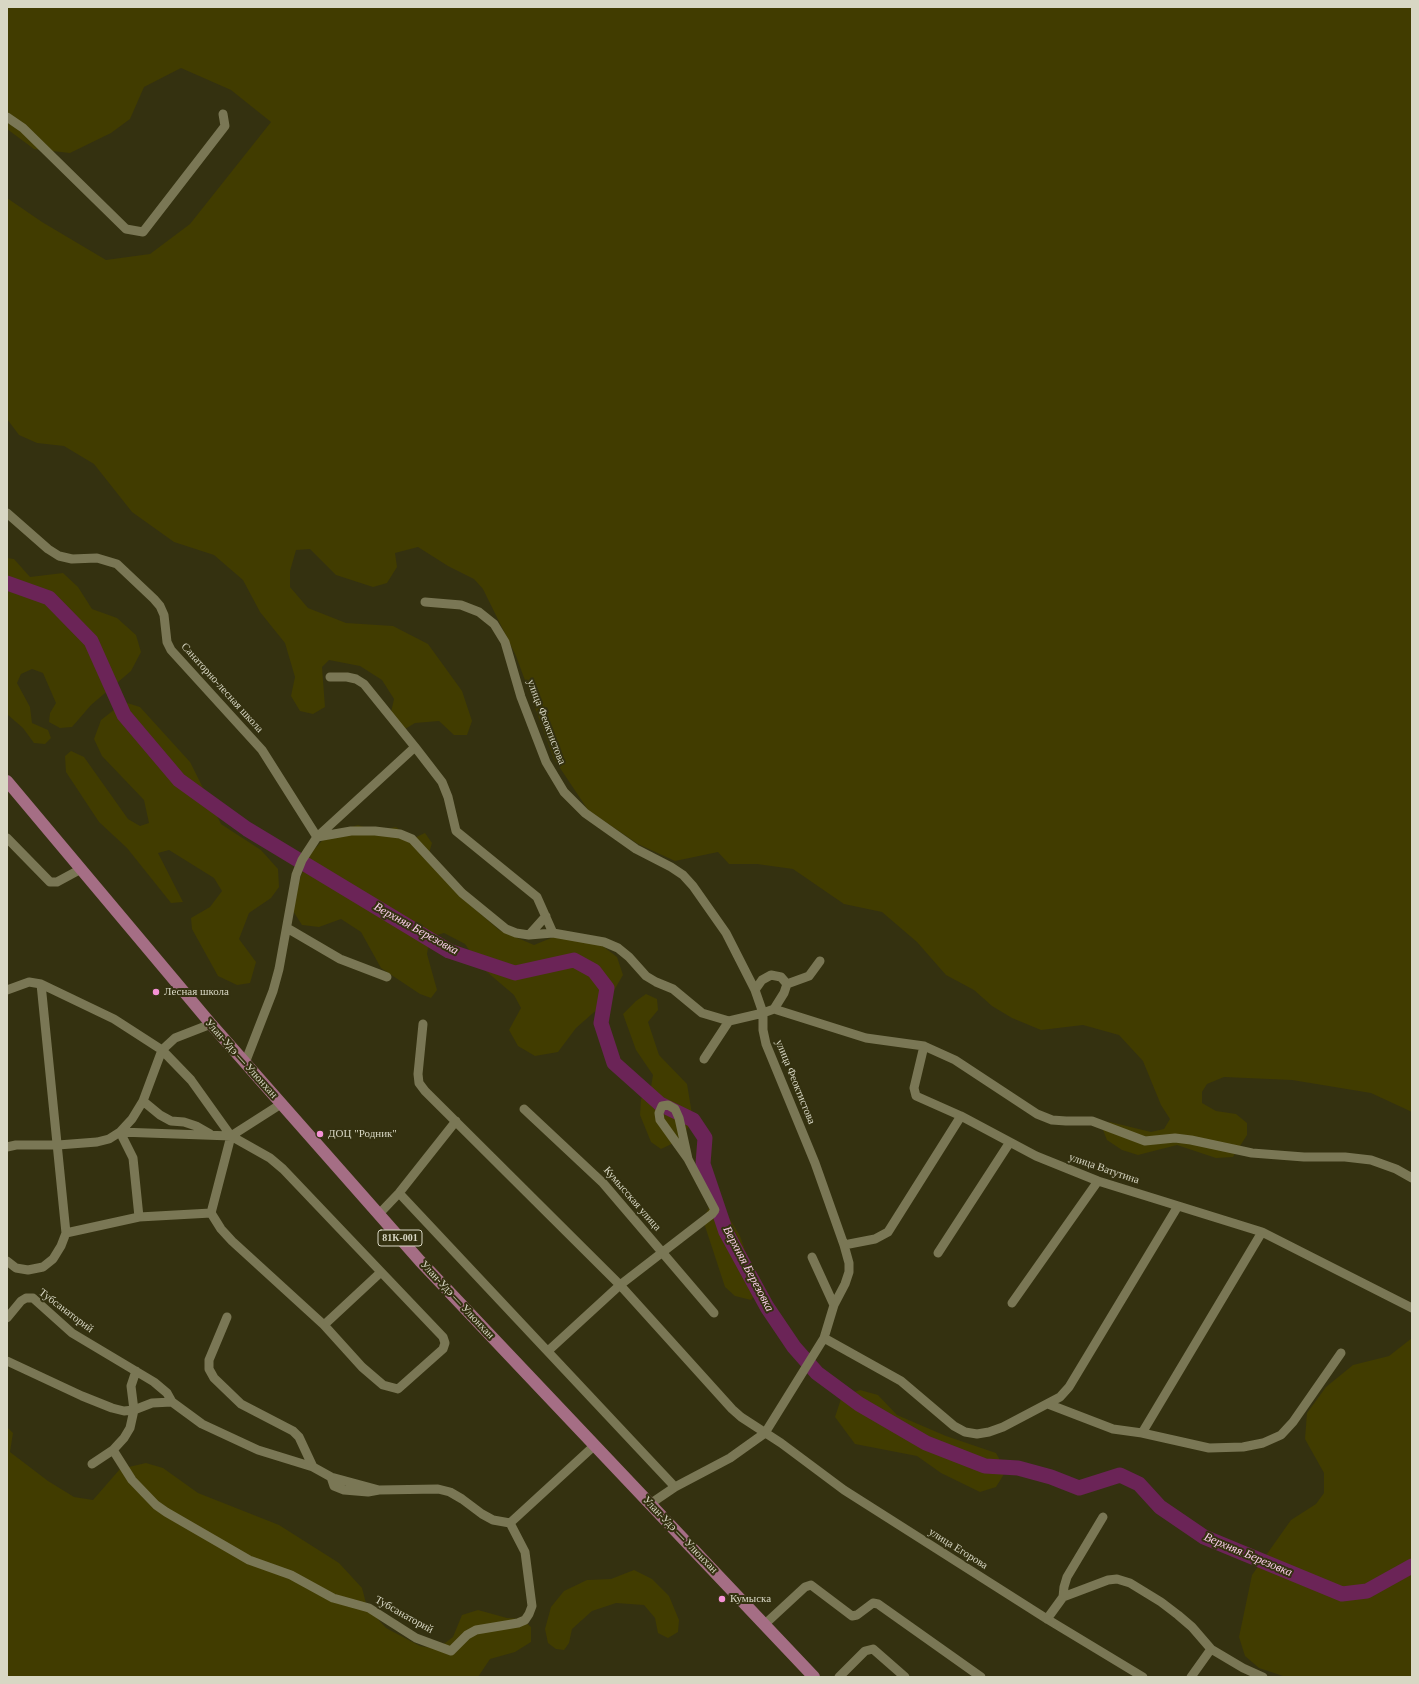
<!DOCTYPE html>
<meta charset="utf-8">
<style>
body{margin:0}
#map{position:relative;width:1419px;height:1684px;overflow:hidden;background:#343110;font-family:"Times New Roman",serif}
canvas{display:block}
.frame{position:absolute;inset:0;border:8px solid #d8d7c4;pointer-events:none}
</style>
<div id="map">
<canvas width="1419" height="1684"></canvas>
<div class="frame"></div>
</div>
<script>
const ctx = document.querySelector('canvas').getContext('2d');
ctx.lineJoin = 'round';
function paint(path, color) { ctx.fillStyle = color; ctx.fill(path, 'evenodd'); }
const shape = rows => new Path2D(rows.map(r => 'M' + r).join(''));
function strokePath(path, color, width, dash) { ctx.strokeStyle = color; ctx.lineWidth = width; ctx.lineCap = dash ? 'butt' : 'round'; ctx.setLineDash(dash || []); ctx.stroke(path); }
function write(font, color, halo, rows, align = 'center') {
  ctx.font = font + ' "Times New Roman",serif'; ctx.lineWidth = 4; ctx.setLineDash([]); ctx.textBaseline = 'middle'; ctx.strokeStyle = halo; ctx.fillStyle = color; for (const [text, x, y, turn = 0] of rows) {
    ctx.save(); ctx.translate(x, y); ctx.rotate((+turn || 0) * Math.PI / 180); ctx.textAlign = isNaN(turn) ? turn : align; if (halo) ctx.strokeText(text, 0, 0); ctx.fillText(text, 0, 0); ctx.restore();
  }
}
paint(shape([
 [7,7,1412,7,1412,1112,1371,1093,1292,1080,1224,1077,1207,1084,1202,1092,1202,1103,1216,1111,1236,1114,1247,1123,1247,1135,1233,1157,1216,1158,1177,1145,1138,1155,1122,1150,1107,1140,1103,1130,1110,1122,1151,1132,1164,1129,1170,1119,1161,1105,1143,1061,1119,1035,1083,1025,1041,1030,1012,1018,992,1006,974,990,946,975,917,942,882,912,844,904,793,869,757,864,729,864,718,852,675,861,638,844,588,810,554,759,516,656,483,589,474,579,448,566,418,547,395,553,397,567,387,583,373,587,336,575,310,549,296,550,290,571,290,587,308,608,346,623,393,626,428,644,462,691,472,721,467,735,454,735,439,721,415,723,400,732,392,726,390,717,394,699,382,680,360,666,329,660,322,667,325,707,313,714,300,711,291,696,295,677,285,643,260,612,243,580,214,555,174,542,132,512,94,464,64,446,37,443,19,435,7,419,7,198,42,222,106,260,150,254,190,224,271,122,231,90,181,68,144,87,130,119,111,133,70,153,34,149,7,129],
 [7,558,14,559,30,577,63,573,78,587,92,609,117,618,136,635,141,652,131,671,91,705,72,727,60,728,49,722,50,713,56,703,43,673,32,669,21,674,17,683,30,707,32,723,48,730,51,738,45,744,34,743,23,728,8,715,7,710],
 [124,702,140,707,190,762,221,824,261,850,278,869,279,887,271,898,249,913,239,939,256,962,250,983,237,985,218,976,192,929,191,918,210,907,222,891,214,878,169,850,158,853,183,902,171,903,127,848,99,822,66,772,65,756,71,751,84,757,128,819,140,826,149,823,144,800,102,756,94,739,101,720],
 [358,825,375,831,396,827,412,839,425,833,432,843,427,860,459,895,499,930,534,945,561,934,592,938,617,957,623,975,609,999,576,1028,558,1052,535,1056,518,1046,509,1030,521,1008,514,995,480,966,465,944,444,933,430,937,427,954,437,990,431,998,420,994,381,968,361,932,341,919,319,927,302,925,293,911,300,878,311,853,328,834],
 [646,994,657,999,658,1010,648,1022,659,1055,687,1084,693,1120,680,1140,661,1149,651,1142,640,1115,641,1099,651,1087,653,1075,636,1050,623,1014,636,1001],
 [709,1207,723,1208,740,1236,759,1290,751,1300,735,1296,725,1287,703,1220],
 [1412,1338,1412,1677,1286,1677,1259,1668,1245,1656,1239,1637,1252,1575,1291,1520,1316,1504,1324,1493,1324,1473,1305,1439,1307,1413,1326,1387,1353,1365,1389,1356],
 [860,1390,878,1395,897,1415,946,1436,996,1453,1006,1471,996,1487,980,1492,941,1473,917,1456,855,1444,835,1417,842,1396],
 [7,1427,13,1433,10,1452,48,1481,74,1497,93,1500,120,1469,146,1463,163,1468,198,1493,279,1525,339,1563,362,1588,367,1607,386,1628,420,1646,437,1649,453,1637,462,1615,478,1610,507,1618,522,1619,531,1627,531,1642,515,1652,490,1659,478,1677,7,1677],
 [634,1570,652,1579,669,1596,679,1620,678,1632,668,1638,658,1633,655,1618,644,1605,616,1603,592,1611,572,1629,569,1643,564,1650,556,1649,548,1643,545,1629,551,1607,564,1591,587,1580,611,1579]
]), '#413c00');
strokePath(shape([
 [7,583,49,598,91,641,124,715,179,780,247,829,449,951,515,973,574,960,594,971,607,988,601,1023,614,1063,660,1104,693,1120,705,1138,703,1164,726,1232,767,1307,794,1347,817,1373,859,1404,926,1443,985,1466,1018,1468,1051,1477,1079,1488,1120,1475,1139,1484,1160,1507,1204,1537,1342,1594,1367,1591,1412,1566]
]), '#6b2457', 15);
strokePath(shape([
 [7,117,23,128,126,229,143,232,225,126,223,114],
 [7,513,48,549,59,556,72,559,97,558,117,564,154,599,160,606,164,615,167,642,171,650,262,750,317,837,302,860,296,875,279,969,273,991,245,1063],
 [425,602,461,605,479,612,494,624,505,642,521,697,546,762,564,792,585,813,636,849,671,867,683,875,693,886,726,933,755,990,763,1013,763,1030,766,1044,815,1163,844,1245,849,1263,849,1272,845,1284,834,1305],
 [330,677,347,677,356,679,364,684,415,747],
 [317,837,351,831,375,831,400,834,412,839,462,893,506,929,516,933,529,935,553,933,604,942,618,948,629,957,646,976,656,982,673,989,702,1013,729,1021],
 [317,837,415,747,442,782,448,797,456,831,537,897,553,933],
 [7,838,50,882,57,882,81,869],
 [287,928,340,959,387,977],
 [529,935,546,916],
 [787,984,809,976,820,961],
 [7,990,29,982,41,984,114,1019,162,1050,191,1080,231,1136,270,1158,283,1169,443,1337,445,1343,443,1349,398,1389,383,1385,362,1367,324,1325,232,1241,221,1229,211,1213],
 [755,990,762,980,771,975,781,977,787,984,784,993,774,1009],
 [423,1024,418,1074,419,1083,425,1091,620,1285,732,1409,741,1417,781,1443,844,1490,1047,1619,1143,1677],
 [924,1046,914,1088,916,1096,961,1116],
 [704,1059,729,1021,763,1013,774,1009,866,1038,924,1046,955,1060,1037,1114,1052,1120,1066,1121,1092,1121,1145,1141,1175,1138,1191,1140,1252,1153,1304,1157,1345,1157,1371,1160,1396,1169,1412,1178],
 [143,1101,160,1115,171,1121,184,1122,196,1126,210,1134],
 [524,1109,603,1183,714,1313],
 [120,1132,231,1136,281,1104],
 [120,1132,133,1158,139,1217],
 [7,1147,16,1145,58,1145,97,1142,109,1139,120,1132,132,1119,143,1101,162,1050,175,1038,211,1024],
 [399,1193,675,1487,650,1504],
 [379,1214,399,1193,456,1121],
 [66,1233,139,1217,211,1213,231,1136],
 [844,1245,875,1239,888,1232,961,1116,1036,1156,1098,1181,1262,1232,1412,1308],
 [938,1253,1010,1142],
 [7,1261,16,1268,28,1270,43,1267,53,1259,61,1246,66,1233,41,984],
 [1012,1303,1098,1181],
 [227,1317,209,1360,209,1369,214,1378,241,1404,293,1431,299,1437,313,1467],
 [7,1318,21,1301,26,1298,33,1298,72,1333,154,1382,167,1393,172,1402,202,1424,258,1450,313,1467,331,1477],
 [324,1325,381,1272],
 [824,1338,901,1381,954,1426,965,1432,977,1434,989,1432,1003,1427,1060,1397,1069,1387,1178,1206],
 [548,1351,620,1285,712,1214,715,1210,688,1159,679,1118,675,1109,668,1105,662,1106,659,1113,660,1120,688,1159],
 [7,1361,82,1396,112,1408,124,1411,134,1410,152,1403,172,1402],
 [1048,1404,1113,1429,1142,1433,1209,1448,1243,1447,1263,1443,1281,1435,1293,1422,1341,1353],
 [1142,1433,1262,1232],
 [113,1450,132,1480,156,1505,166,1512,249,1560,291,1575,333,1598,369,1608,416,1638,451,1651,467,1635,476,1630,518,1623,525,1620,529,1614,532,1606,525,1552,510,1523],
 [92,1464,113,1450,124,1438,130,1428,134,1410,131,1386,136,1371],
 [675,1487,730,1458,765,1433,824,1338,834,1305,812,1257],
 [379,1490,368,1492,344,1490,334,1486,331,1477,379,1490,438,1489,450,1492,462,1499,482,1514,493,1520,510,1523,595,1445],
 [1063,1597,1064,1587,1067,1577,1103,1517],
 [1047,1619,1063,1597,1108,1580,1117,1579,1130,1583,1161,1602,1178,1615,1192,1627,1211,1649,1191,1677],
 [765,1624,805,1587,811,1585,852,1616,857,1615,873,1603,878,1604,981,1677],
 [1211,1649,1243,1668,1263,1677],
 [839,1677,865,1651,873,1649,905,1677]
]), '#7a7755', 9);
strokePath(shape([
 [7,781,211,1024,420,1261,814,1677]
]), '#a56e85', 12);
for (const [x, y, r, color] of [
 [156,992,4,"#f491d4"],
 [320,1134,4,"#f491d4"],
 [722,1599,4,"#f491d4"]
]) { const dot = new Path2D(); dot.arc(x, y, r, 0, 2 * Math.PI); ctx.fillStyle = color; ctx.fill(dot); strokePath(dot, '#343110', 1.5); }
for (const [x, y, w] of [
 [400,1238,44]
]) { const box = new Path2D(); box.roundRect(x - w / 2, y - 8, w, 16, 3); ctx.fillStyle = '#343110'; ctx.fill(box); strokePath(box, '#d8d7c4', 1); }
write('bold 10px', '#d8d7c4', null, [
 ["81К-001",400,1238]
]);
write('11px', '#d8d7c4', '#343110', [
 ["Санаторно-лесная школа",222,688,48],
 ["улица Феоктистова",546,722,69],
 ["Улан-Удэ — Улюнхан",241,1059,48],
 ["улица Феоктистова",795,1082,68],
 ["улица Ватутина",1104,1169,19],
 ["Кумысская улица",632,1199,49],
 ["Улан-Удэ — Улюнхан",457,1300,47],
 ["Тубсанаторий",66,1311,37],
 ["Улан-Удэ — Улюнхан",680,1535,46],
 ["улица Егорова",958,1549,32],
 ["Тубсанаторий",404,1615,29]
]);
write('11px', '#d8d7c4', '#343110', [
 ["Лесная школа",164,992],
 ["ДОЦ \"Родник\"",328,1134],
 ["Кумыска",730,1599]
], 'left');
write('italic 12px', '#f8cde8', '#343110', [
 ["Верхняя Березовка",416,929,29],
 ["Верхняя Березовка",748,1269,62],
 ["Верхняя Березовка",1248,1555,23]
]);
</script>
